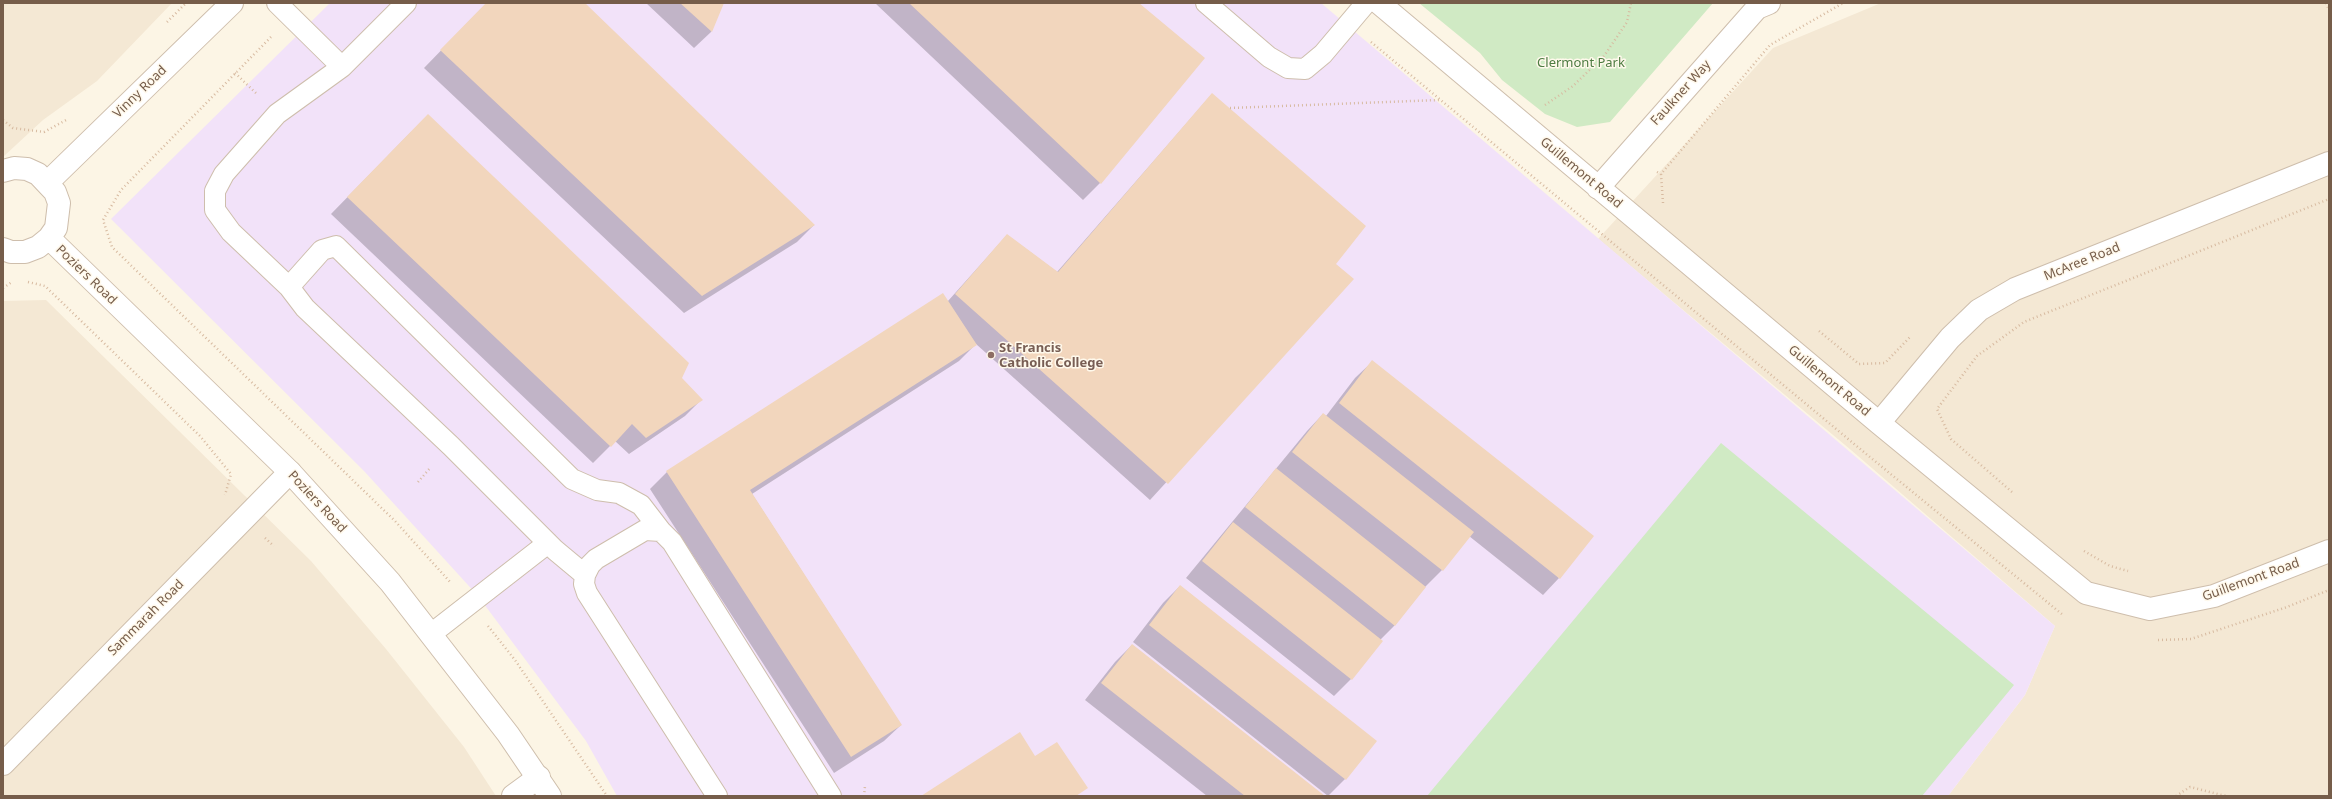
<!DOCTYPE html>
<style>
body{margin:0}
#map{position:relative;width:2332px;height:799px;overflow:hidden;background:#fcf5e5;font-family:"Noto Sans",sans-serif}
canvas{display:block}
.frame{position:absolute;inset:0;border:4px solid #765d4a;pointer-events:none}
</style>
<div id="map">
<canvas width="2332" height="799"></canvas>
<div class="frame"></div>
</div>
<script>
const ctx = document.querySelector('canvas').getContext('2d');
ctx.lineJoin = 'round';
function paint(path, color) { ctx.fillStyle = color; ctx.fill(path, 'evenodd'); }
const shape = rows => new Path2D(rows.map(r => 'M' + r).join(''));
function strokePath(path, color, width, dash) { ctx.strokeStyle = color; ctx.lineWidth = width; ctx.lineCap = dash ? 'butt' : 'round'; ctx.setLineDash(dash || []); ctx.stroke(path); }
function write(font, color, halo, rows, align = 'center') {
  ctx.font = font + ' "Noto Sans",sans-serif'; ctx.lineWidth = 3; ctx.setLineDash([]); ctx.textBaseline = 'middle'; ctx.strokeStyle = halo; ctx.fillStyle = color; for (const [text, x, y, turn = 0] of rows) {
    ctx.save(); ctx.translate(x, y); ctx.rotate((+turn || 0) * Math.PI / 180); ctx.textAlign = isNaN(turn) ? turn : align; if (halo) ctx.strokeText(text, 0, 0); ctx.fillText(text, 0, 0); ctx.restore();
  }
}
paint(shape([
 [3,3,172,3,97,81,43,120,3,157],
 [1881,3,2329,3,2329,796,1948,796,2025,695,2055,626,1851,450,1598,239,1773,48],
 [46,300,311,561,386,649,464,747,496,796,3,796,3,301]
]), '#f4e8d4');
paint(shape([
 [330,3,1321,3,2055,626,2025,695,1948,796,617,796,586,741,478,596,364,471,111,219]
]), '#f2e2f9');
paint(shape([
 [1419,3,1713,3,1610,122,1577,127,1545,114,1502,80,1480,53],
 [1721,443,2014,685,1922,796,1427,796]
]), '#d0eac4');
paint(shape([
 [487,3,583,3,814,225,797,242,684,313,424,68],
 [646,3,723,3,711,32,694,48],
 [875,3,1138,3,1100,183,1083,200],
 [1212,94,1335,264,1352,279,1150,500,976,344,959,361,752,494,901,725,884,741,834,773,650,489,667,472,948,301,1007,235,1057,272],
 [411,132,701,400,685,416,629,454,615,441,593,463,331,214],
 [1372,362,1559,578,1543,595,1469,536,1442,570,1425,587,1394,626,1380,640,1351,679,1334,696,1186,578,1307,431,1323,414,1326,416,1355,378],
 [1180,586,1375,741,1345,779,1328,796,1133,642,1163,603],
 [1132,645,1323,796,1207,796,1085,700,1115,662]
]), '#0003');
paint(shape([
 [486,3,585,3,815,225,702,296,440,50],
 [680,3,724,3,712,32],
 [909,3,1139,3,1205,58,1101,184],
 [1212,93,1366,226,1336,264,1354,279,1168,484,955,294,1007,234,1058,272],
 [428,114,689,363,682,378,703,400,646,438,632,424,611,447,347,197],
 [943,293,977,345,750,490,902,725,851,757,666,471],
 [1372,360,1594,536,1560,579,1339,403],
 [1323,413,1474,532,1443,571,1292,452],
 [1276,468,1426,587,1395,626,1245,507],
 [1233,522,1383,641,1352,680,1202,561],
 [1180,585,1377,741,1346,780,1149,625],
 [1132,644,1325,796,1245,796,1101,683],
 [1020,732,1035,756,1057,742,1088,788,1076,796,921,796]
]), '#f2d6bd');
const service = shape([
 [277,3,342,67],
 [1206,3,1269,57,1288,68,1305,69,1323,54,1366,3],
 [289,287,231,232,215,210,215,191,224,174,277,114,342,67,406,3],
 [585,575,555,550,451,446,305,308,289,287,322,250,336,246,572,479,597,490,619,493,641,505,661,531],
 [431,634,548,543],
 [717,796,587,593,584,584,585,575,590,565,596,559,645,530,661,531,672,542,831,796]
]);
const minor = shape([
 [1379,3,1879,423,2086,593,2150,609,2214,596,2329,551],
 [48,182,232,3],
 [1598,188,1757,8,1769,3],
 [1879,423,1950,338,1979,310,2015,289,2329,163],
 [3,764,290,472],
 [513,796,539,777]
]);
const tertiary = shape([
 [3,171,14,168,27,169,38,174,55,192,59,203,56,228,49,238,38,247,25,252,11,252,3,249],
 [49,238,290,472,390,582,508,734,550,796]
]);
strokePath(service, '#cebeac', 22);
strokePath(minor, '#cebeac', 24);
strokePath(tertiary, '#cebeac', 24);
strokePath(shape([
 [2326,3,2329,10],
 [167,22,186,3],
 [271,37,121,190,103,220,112,247,395,521,451,583],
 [1371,42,1865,453,2063,615],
 [235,73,257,94],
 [1545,105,1573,86,1604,56,1627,22,1631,3],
 [1230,108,1439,100],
 [3,120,13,128,44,132,68,119],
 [1657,172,1661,174],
 [1663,203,1661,174,1770,45,1843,3],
 [28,282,45,286,200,436,231,474,225,495],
 [3,288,12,282],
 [1819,331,1859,364,1885,363,1911,336],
 [418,482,431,467],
 [2012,492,1951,439,1937,409,1977,356,2024,322,2329,199],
 [265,538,274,546],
 [2084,551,2110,566,2128,571],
 [488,626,515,660,607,796],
 [2158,640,2191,639,2287,607,2329,590],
 [864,796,865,786],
 [2176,796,2190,787,2226,796]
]), '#d7baa0', 2.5, [1, 3]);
strokePath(service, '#fff', 20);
strokePath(minor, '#fff', 22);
strokePath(tertiary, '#fff', 22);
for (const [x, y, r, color] of [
 [991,355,4,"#8d6e63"]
]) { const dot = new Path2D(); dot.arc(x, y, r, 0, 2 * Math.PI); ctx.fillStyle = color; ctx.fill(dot); strokePath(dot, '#fff9ec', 1.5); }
write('13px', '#4e7c42', '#fff9ec', [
 ["Clermont Park",1581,63]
]);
write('13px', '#765d4a', '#fff9ec', [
 ["Vinny Road",140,92,-44],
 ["Faulkner Way",1681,93,-48],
 ["Guillemont Road",1581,173,40],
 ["McAree Road",2082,262,-22],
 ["Poziers Road",86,275,44],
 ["Guillemont Road",1829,381,40],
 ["Poziers Road",317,502,47],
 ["Guillemont Road",2251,580,-20],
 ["Sammarah Road",146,618,-45]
]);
write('bold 13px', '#785e54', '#fff9ec', [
 ["St Francis",999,348],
 ["Catholic College",999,363]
], 'left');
</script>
